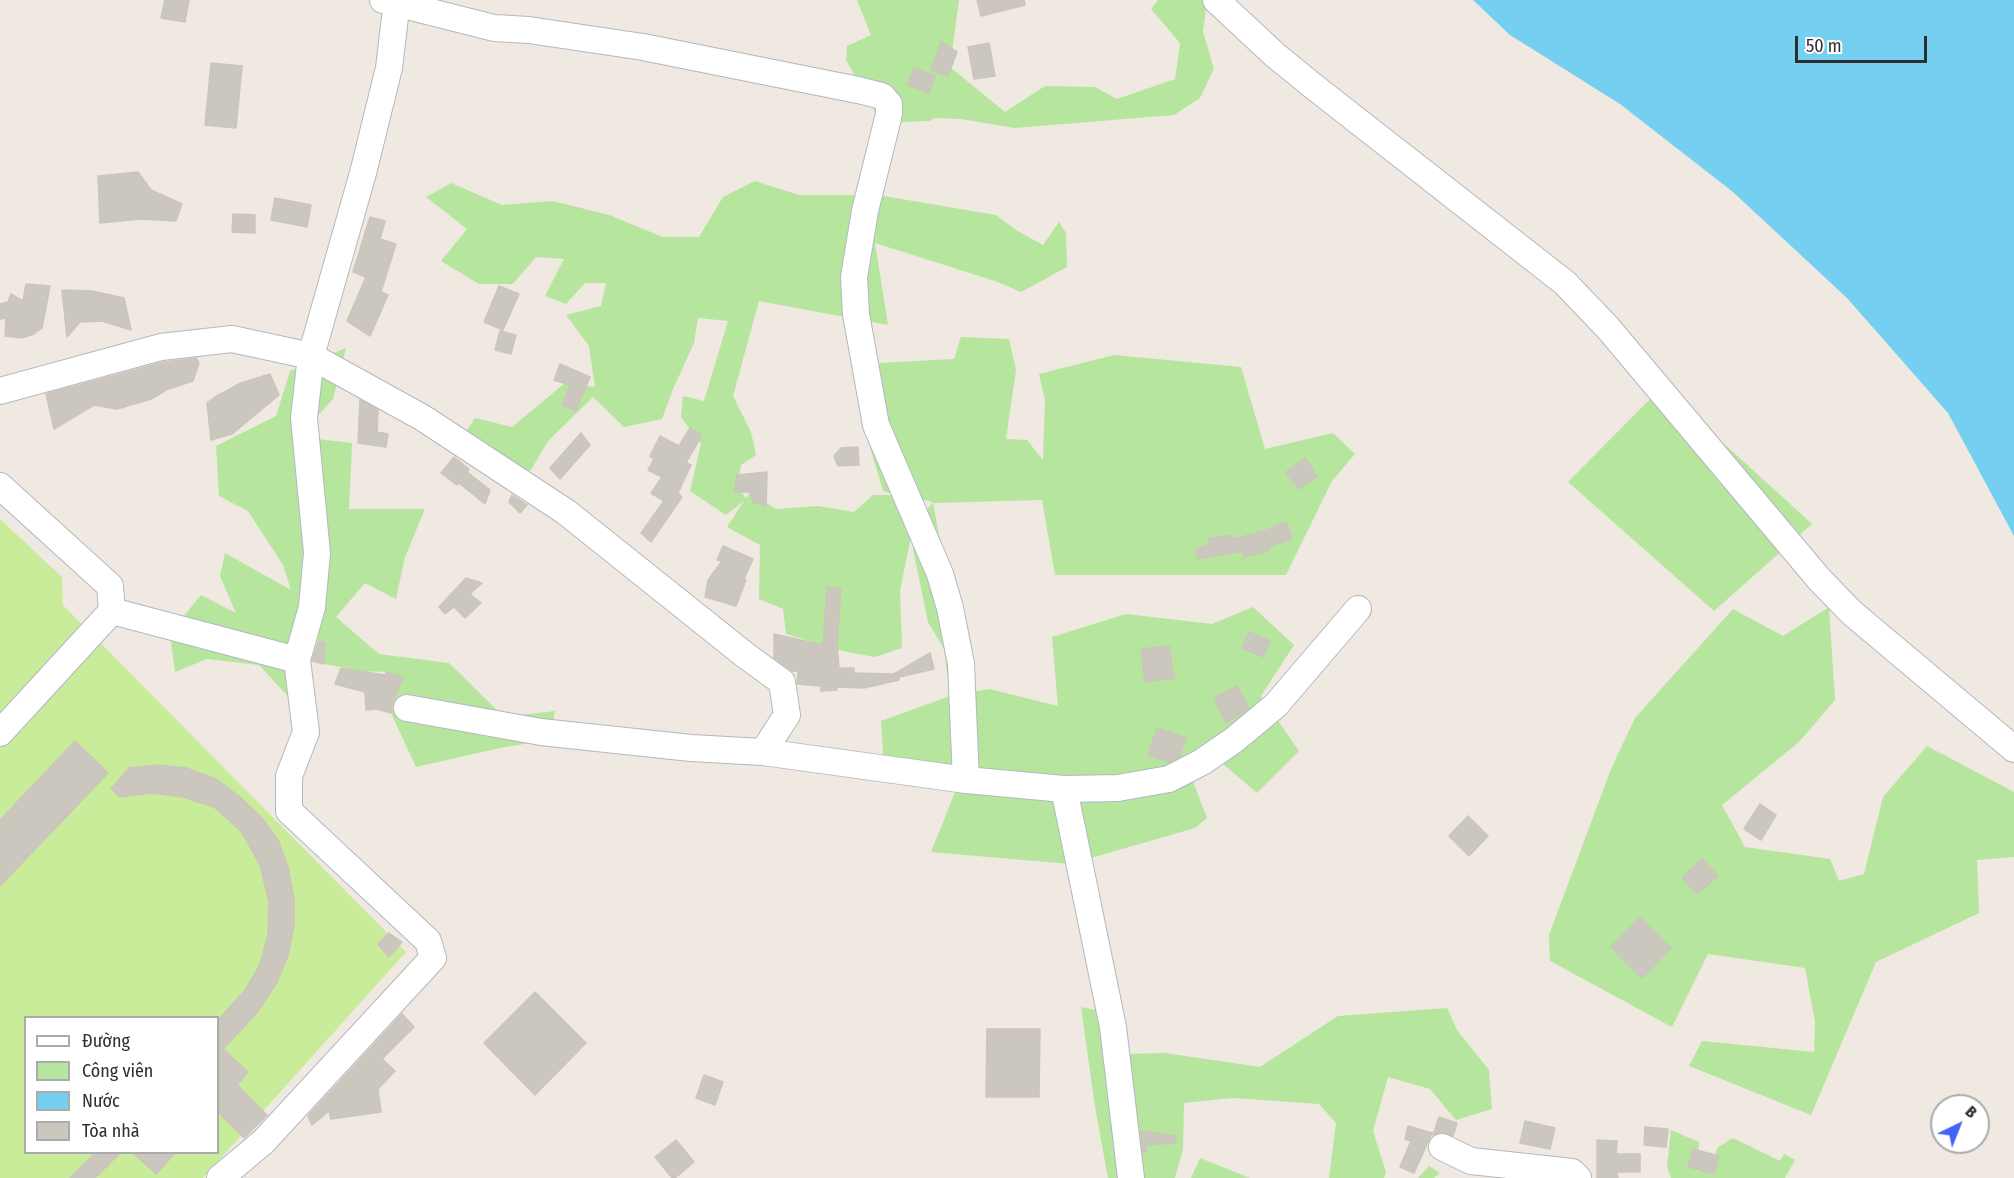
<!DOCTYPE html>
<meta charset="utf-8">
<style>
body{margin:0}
#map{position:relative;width:2014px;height:1178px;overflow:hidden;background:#efe9e1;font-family:"Fira Sans Condensed",sans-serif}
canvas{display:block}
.legend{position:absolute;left:24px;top:1016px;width:195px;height:138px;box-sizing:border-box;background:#fff;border:2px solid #ababab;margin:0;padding:8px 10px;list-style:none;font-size:18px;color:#2e2e2e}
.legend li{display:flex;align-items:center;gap:12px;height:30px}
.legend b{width:30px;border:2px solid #ababab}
.north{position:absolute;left:1930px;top:1094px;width:60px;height:60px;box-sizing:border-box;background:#fff;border:2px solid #ababab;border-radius:50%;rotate:43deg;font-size:16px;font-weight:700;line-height:24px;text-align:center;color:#2e2e2e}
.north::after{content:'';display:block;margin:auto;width:21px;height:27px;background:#4264fb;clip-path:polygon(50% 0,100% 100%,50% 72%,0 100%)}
.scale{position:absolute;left:1795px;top:36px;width:132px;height:27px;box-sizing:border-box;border:3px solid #2e2e2e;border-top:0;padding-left:8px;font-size:18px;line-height:21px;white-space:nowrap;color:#2e2e2e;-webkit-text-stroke:4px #fff;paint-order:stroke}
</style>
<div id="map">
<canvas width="2014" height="1178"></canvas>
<ul class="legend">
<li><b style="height:8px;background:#fff"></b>Đường</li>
<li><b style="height:16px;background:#b6e59e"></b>Công viên</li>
<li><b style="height:16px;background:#75cff0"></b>Nước</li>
<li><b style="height:16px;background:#cbc7bf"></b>Tòa nhà</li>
</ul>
<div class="north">B</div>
<div class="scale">50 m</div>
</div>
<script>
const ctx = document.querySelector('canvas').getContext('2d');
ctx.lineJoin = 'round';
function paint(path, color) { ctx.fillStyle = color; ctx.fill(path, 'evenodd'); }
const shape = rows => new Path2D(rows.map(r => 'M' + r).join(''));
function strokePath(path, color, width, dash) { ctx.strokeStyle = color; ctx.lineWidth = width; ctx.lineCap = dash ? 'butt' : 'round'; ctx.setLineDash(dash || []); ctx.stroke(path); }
paint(shape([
 [857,0,959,0,950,67,1005,112,1045,86,1095,87,1117,99,1175,79,1180,43,1151,9,1158,0,1207,0,1203,32,1214,69,1200,98,1174,115,1015,128,961,119,935,118,929,121,881,123,846,60,847,46,871,35],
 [755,181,799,195,878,195,996,215,1016,230,1043,245,1059,222,1066,233,1067,267,1021,292,995,281,875,243,888,325,759,301,733,396,751,432,756,455,741,465,737,487,746,498,750,493,776,509,818,506,854,512,873,495,895,495,883,491,864,427,880,363,954,359,961,337,1009,339,1016,370,1006,439,1027,440,1043,460,1045,400,1039,374,1114,355,1241,367,1265,449,1333,433,1355,454,1332,481,1286,575,1055,575,1042,500,933,503,960,650,958,694,990,689,1058,706,1052,637,1126,614,1212,624,1253,607,1294,645,1261,696,1299,751,1257,793,1216,758,1190,774,1207,818,1195,828,1070,864,931,852,966,765,884,767,881,721,950,696,944,649,928,622,913,550,916,523,933,502,900,495,915,517,900,591,902,648,875,657,847,652,786,634,783,609,759,599,760,545,727,527,744,501,726,515,690,491,701,444,681,417,683,396,704,401,728,321,698,318,694,343,673,389,662,419,624,427,593,397,548,441,531,470,494,474,455,448,475,418,512,427,565,383,595,387,589,346,566,315,601,306,606,283,585,283,566,304,545,296,564,259,536,257,513,284,479,284,441,261,467,229,426,197,451,183,502,205,553,201,609,215,663,237,699,237,723,197],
 [346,348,333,399,299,437,352,443,349,509,425,509,405,557,396,599,365,583,336,617,379,654,449,663,504,717,555,711,549,740,500,748,416,767,391,713,402,677,386,672,363,671,324,664,325,642,297,639,296,705,259,665,207,659,175,672,170,633,201,595,236,613,220,576,225,553,291,590,283,565,248,511,219,496,216,446,276,416,290,371],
 [1662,387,1812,524,1714,611,1568,482],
 [1829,607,1835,700,1799,742,1722,805,1745,847,1830,859,1839,881,1864,874,1883,797,1927,746,2014,792,2014,857,1977,860,1979,913,1876,962,1811,1115,1689,1066,1702,1041,1814,1052,1815,1022,1805,968,1708,954,1672,1027,1550,961,1549,935,1611,769,1635,718,1733,609,1783,636],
 [1081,1007,1124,1016,1124,1054,1165,1053,1260,1067,1338,1016,1447,1008,1457,1030,1489,1070,1492,1109,1456,1120,1430,1089,1388,1077,1373,1131,1386,1172,1384,1178,1329,1178,1336,1123,1319,1104,1233,1098,1184,1103,1183,1149,1175,1178,1108,1178,1095,1107],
 [1671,1130,1699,1142,1697,1171,1709,1172,1718,1147,1733,1138,1780,1161,1784,1154,1795,1160,1785,1178,1671,1178,1667,1167],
 [1200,1158,1250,1178,1191,1178],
 [1429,1166,1440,1173,1434,1178,1418,1178]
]), '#b6e59e');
paint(shape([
 [0,519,62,577,63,605,406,952,203,1178,0,1178],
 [26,1018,218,1018,218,1152,26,1152]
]), '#c9ec9a');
paint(shape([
 [1473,0,2014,0,2014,536,1948,413,1847,298,1733,192,1620,104,1510,35]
]), '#75cff0');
const building = shape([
 [165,0,189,0,185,22,161,18,165,0],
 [977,0,1024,0,1025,5,981,16,977,0],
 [941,42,957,52,948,76,931,70,941,42],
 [989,43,995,76,974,79,968,47,989,43],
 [211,63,242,66,236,128,205,125,211,63],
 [914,68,935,76,929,93,908,85,914,68],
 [138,172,151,190,182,204,176,221,141,219,100,223,98,176,138,172],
 [275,198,311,205,307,227,271,220,275,198],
 [233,214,255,215,255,233,232,232,233,214],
 [370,217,385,221,380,239,396,244,381,292,388,295,370,336,347,321,366,277,353,272,370,217],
 [26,284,50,286,42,328,34,334,22,338,5,336,6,318,0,319,0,304,8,302,11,294,23,301,26,284],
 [499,286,519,294,503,330,484,322,499,286],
 [62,290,92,291,124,298,131,330,102,321,80,322,67,337,62,290],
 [500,331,516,335,511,354,495,350,500,331],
 [196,358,199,363,193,381,166,390,151,399,117,409,94,405,54,429,46,394,164,362,196,358],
 [560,364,590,377,576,411,562,405,570,385,554,380,560,364],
 [270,374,279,395,232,434,211,440,207,403,215,397,241,383,270,374],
 [360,400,378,410,377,432,388,434,386,447,358,443,360,400],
 [690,428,702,435,686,463,691,465,678,493,682,497,651,542,641,533,664,501,651,493,662,477,648,470,654,459,650,456,660,436,679,446,690,428],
 [581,433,590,445,560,479,550,468,581,433],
 [858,447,859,465,838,466,834,456,841,448,858,447],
 [454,457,469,469,467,472,490,490,485,504,459,483,457,485,441,473,454,457],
 [1305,458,1317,476,1299,489,1286,472,1305,458],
 [767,472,766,506,753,502,750,492,734,492,737,475,767,472],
 [512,495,527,505,520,513,509,502,512,495],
 [1286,522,1292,539,1268,547,1269,551,1244,557,1243,551,1198,559,1196,549,1209,545,1208,539,1233,535,1234,539,1274,528,1274,526,1286,522],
 [723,546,753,559,744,579,746,580,736,606,705,597,708,580,722,561,717,560,723,546],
 [466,578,482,583,470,594,481,603,465,618,454,607,445,614,439,607,466,578],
 [827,587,841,588,837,643,839,668,854,668,854,673,894,674,930,653,934,669,899,677,899,680,864,688,837,687,837,690,821,691,821,686,797,684,798,671,792,671,774,658,774,634,823,645,827,587],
 [1249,632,1270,641,1263,657,1242,648,1249,632],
 [318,642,325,642,324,664,312,661,318,642],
 [1169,646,1174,678,1145,682,1141,649,1169,646],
 [341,668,385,675,386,672,403,677,392,705,391,713,377,709,366,710,365,692,335,684,341,668],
 [1237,686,1249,708,1226,723,1214,698,1237,686],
 [1157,728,1186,738,1179,757,1169,762,1148,755,1157,728],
 [75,741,108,773,0,886,0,820,75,741],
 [157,765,186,768,216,779,240,797,262,818,278,840,288,867,294,899,294,925,288,956,276,984,256,1014,223,1049,248,1072,237,1085,267,1115,244,1138,218,1112,218,1020,246,989,260,964,268,935,269,901,260,865,241,831,214,807,182,797,151,793,120,797,111,789,129,768,157,765],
 [1760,804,1776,815,1761,840,1744,829,1760,804],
 [1468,816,1488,836,1469,856,1449,836,1468,816],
 [1702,859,1718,876,1697,894,1682,877,1702,859],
 [1640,917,1671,948,1642,978,1611,947,1640,917],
 [389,933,402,942,389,957,378,944,389,933],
 [535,992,586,1043,535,1095,484,1043,535,992],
 [402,1014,414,1027,382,1059,395,1071,378,1089,381,1112,331,1119,329,1111,312,1125,308,1116,402,1014],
 [987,1029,1040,1029,1039,1097,986,1097,987,1029],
 [704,1075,723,1082,715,1105,696,1098,704,1075],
 [1439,1117,1457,1123,1453,1136,1441,1132,1433,1135,1439,1117],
 [1525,1121,1555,1128,1550,1149,1520,1143,1525,1121],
 [1408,1126,1432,1133,1414,1173,1400,1167,1411,1141,1405,1139,1408,1126],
 [1645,1127,1668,1129,1666,1147,1644,1145,1645,1127],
 [1141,1131,1176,1136,1175,1143,1146,1145,1146,1152,1143,1152,1141,1131],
 [676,1140,694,1162,675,1178,672,1178,655,1157,676,1140],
 [1597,1140,1617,1141,1616,1154,1640,1154,1640,1172,1617,1172,1618,1178,1597,1178,1597,1140],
 [1693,1149,1719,1156,1714,1174,1688,1167,1693,1149],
 [96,1152,121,1152,95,1178,70,1178,96,1152],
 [132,1152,176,1152,156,1174,132,1152]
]);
paint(building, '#cbc7bf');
strokePath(building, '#cbc5ba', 1.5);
const minor = shape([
 [383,0,494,28,529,30,643,47,858,90,882,96,889,104,889,114,865,211,854,277,856,314,876,425,940,574,950,608,961,664,966,780],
 [397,0,389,68,363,173,311,356,423,418,566,512,745,655,782,682,787,715,763,752,966,780,1064,789,1113,1027,1131,1178],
 [1216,0,1275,55,1313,86,1565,283,1608,328,1819,579,1852,613,2014,749],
 [0,391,161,347,232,339,311,356,304,418,317,553,312,607,297,660,306,732,289,776,289,811,428,941,433,958,263,1142,220,1178],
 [0,486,110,586,112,611,0,733],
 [112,611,297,660],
 [407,708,541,732,691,748,763,752],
 [1064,789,1118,788,1169,779,1202,762,1234,740,1276,705,1358,609],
 [1442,1147,1471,1161,1572,1172,1578,1178]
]);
strokePath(minor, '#b4b7c1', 28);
strokePath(minor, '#fff', 26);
</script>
